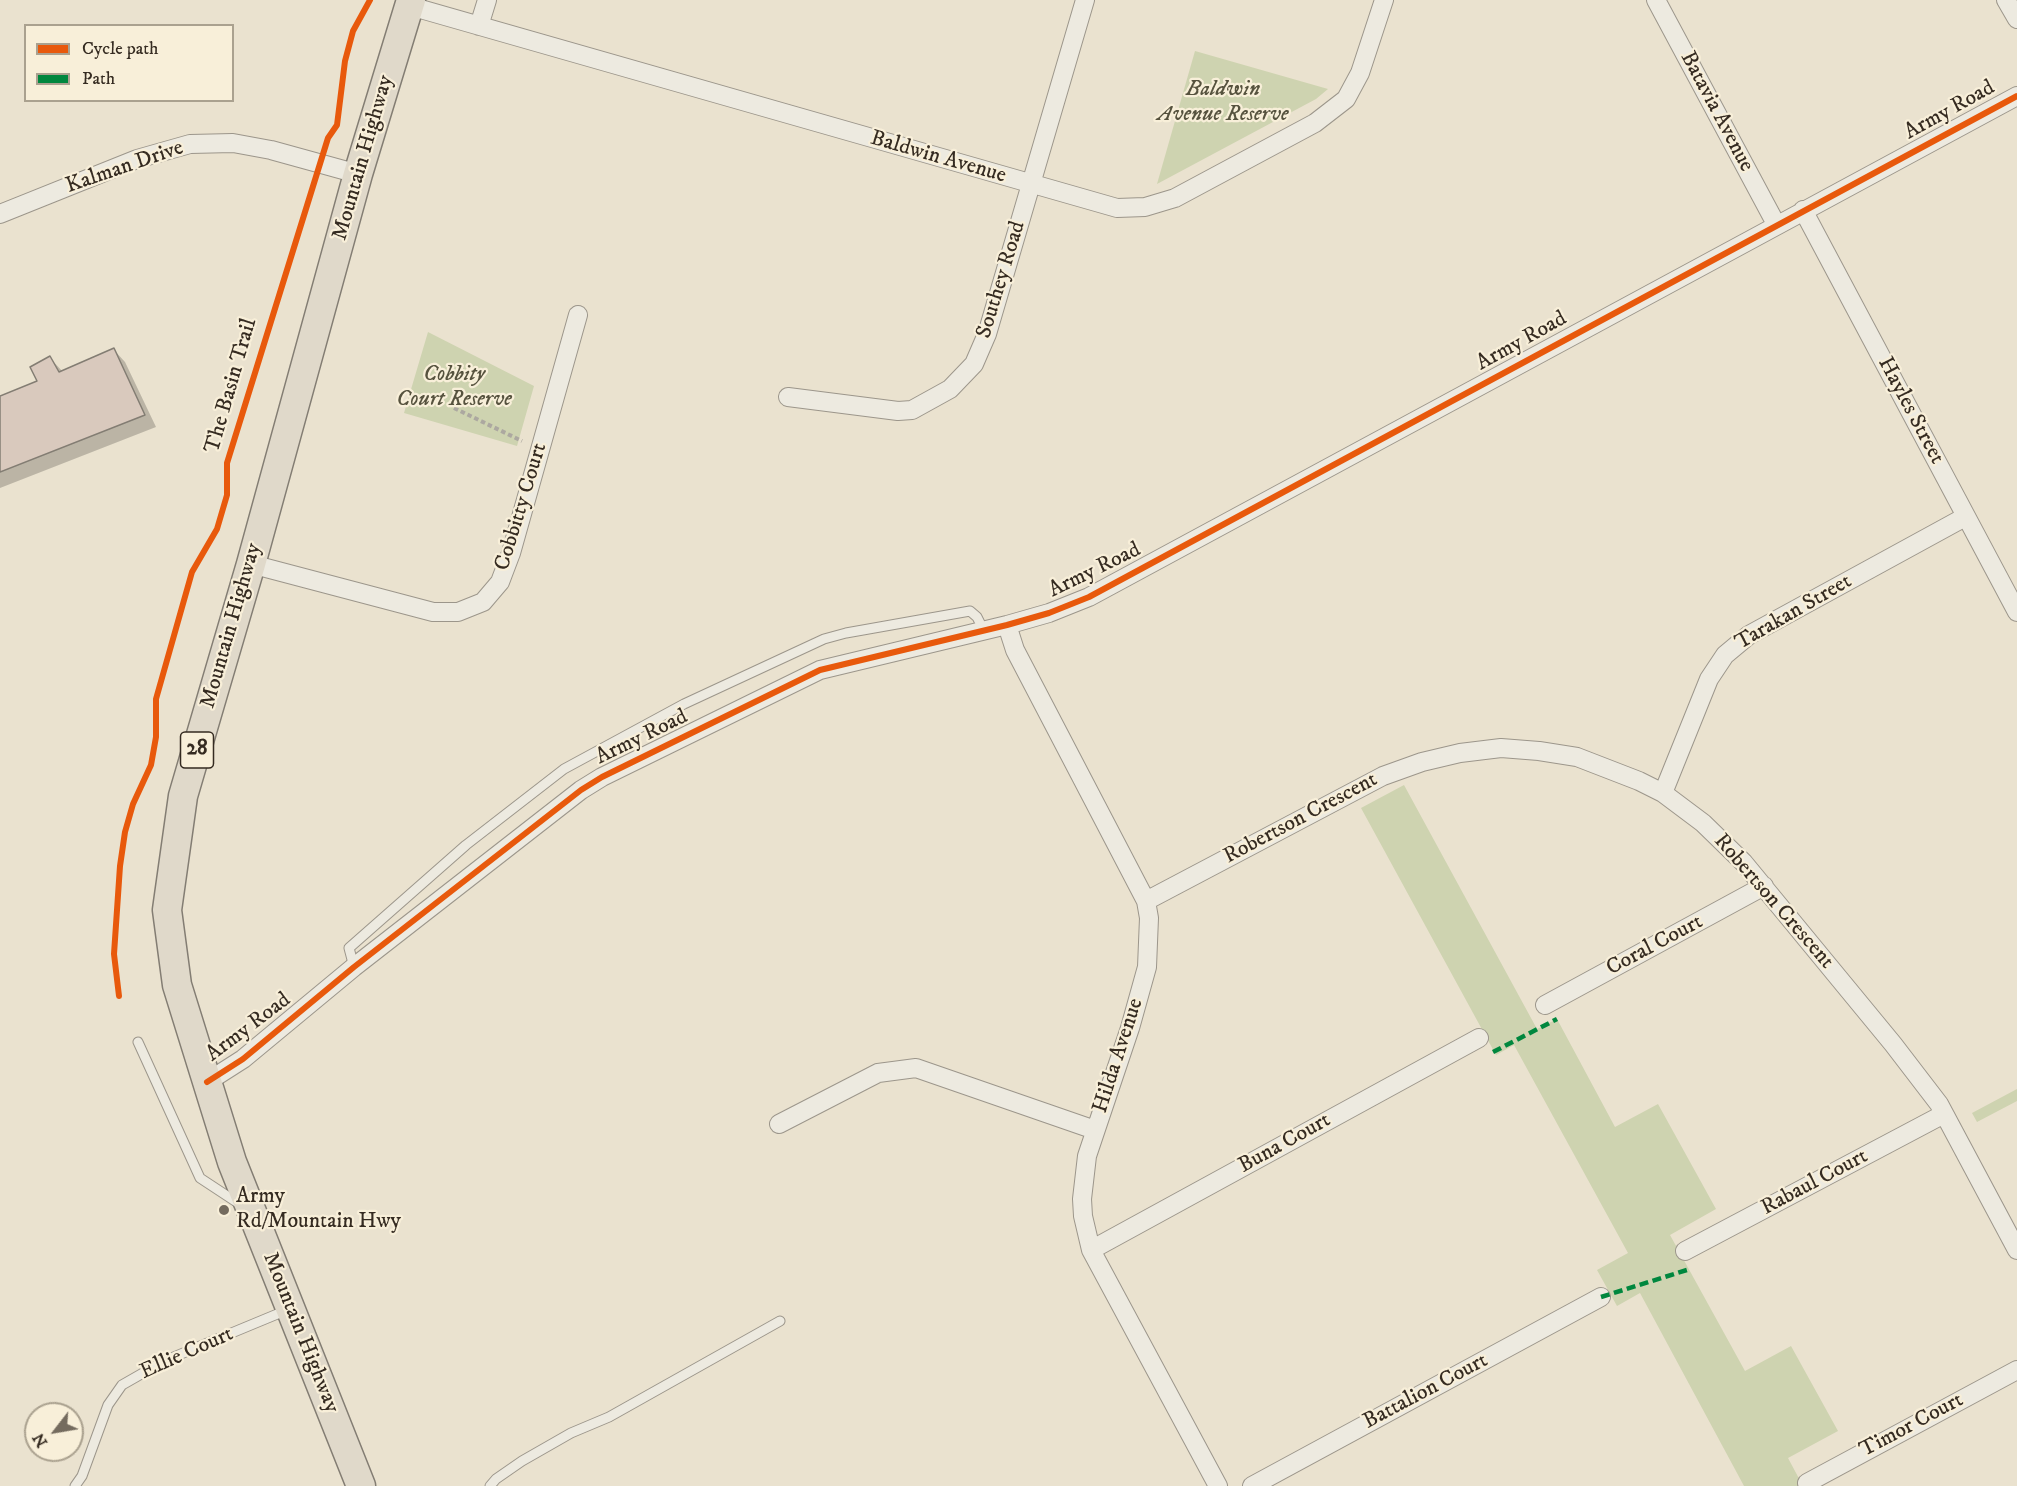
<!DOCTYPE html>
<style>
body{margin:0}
#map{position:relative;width:2017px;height:1486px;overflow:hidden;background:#eae2cf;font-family:"IM FELL DW Pica",serif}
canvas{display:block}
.legend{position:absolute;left:24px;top:24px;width:210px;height:78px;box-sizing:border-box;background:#f8efd9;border:2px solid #aaa18f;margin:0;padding:8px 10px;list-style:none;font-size:18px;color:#352b21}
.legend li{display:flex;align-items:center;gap:12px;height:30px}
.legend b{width:30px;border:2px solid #aaa18f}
.north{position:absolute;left:24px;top:1402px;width:60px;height:60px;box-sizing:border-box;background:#f8efd9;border:2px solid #aaa18f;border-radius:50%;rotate:239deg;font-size:16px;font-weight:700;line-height:24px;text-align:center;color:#352b21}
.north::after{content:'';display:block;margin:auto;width:21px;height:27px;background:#746b5e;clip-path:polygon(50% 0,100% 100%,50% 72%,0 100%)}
</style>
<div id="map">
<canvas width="2017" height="1486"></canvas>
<ul class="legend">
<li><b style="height:8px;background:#e8590c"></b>Cycle path</li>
<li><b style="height:8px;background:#00873e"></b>Path</li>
</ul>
<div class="north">N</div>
</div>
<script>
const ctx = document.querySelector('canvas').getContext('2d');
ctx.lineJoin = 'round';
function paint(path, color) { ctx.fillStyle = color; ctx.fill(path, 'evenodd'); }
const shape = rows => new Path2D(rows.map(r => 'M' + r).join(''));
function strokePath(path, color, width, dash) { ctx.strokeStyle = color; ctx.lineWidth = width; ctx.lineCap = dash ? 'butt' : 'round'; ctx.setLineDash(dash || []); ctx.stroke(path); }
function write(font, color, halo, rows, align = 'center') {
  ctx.font = font + ' "IM FELL DW Pica",serif'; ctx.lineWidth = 4.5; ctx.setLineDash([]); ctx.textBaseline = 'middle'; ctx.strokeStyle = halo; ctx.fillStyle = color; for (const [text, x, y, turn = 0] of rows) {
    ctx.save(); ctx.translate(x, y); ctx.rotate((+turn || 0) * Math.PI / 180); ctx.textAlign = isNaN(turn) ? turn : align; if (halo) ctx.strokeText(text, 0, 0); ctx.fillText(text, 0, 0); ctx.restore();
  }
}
paint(shape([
 [1195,51,1328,89,1316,99,1157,184],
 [428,332,534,386,517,446,404,413],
 [1404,785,1537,1029,1557,1019,1615,1127,1658,1104,1716,1209,1670,1235,1745,1371,1791,1346,1838,1431,1788,1458,1803,1486,1744,1486,1640,1293,1617,1306,1597,1270,1628,1253,1514,1045,1496,1055,1361,808],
 [2017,1089,2017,1101,1977,1122,1972,1113]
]), '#ced3b0');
paint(shape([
 [114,350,125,362,156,427,0,488,0,398,39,382,50,358,63,372]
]), '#0003');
const building = shape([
 [114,348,145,415,0,472,0,396,37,381,30,367,50,356,59,372,114,348]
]);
paint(building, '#d9c9bd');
strokePath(building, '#837d73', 1.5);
const lane = shape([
 [354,967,349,948,466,845,564,769,684,704,824,639,846,633,970,611,977,617,984,631],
 [138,1042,200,1178,241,1205],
 [75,1486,82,1476,108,1405,122,1385,164,1361,287,1310],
 [490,1486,496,1479,522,1461,571,1433,609,1417,780,1321]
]);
const street = shape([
 [1656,0,1776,224],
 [2006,0,2017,19],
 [410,6,1117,208,1145,207,1175,198,1315,123,1346,99,1360,73,1384,0],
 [479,26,487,0],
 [1803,210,2017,612],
 [0,214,137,159,190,144,233,143,271,150,358,174],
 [788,397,898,411,912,410,950,389,974,364,987,334,1085,0],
 [251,564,433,612,458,612,483,602,500,582,511,553,578,315],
 [1007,625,1015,650,1146,901,1149,918,1147,967,1130,1028,1087,1156,1082,1199,1083,1216,1091,1250,1218,1486],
 [1663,793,1709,679,1725,655,1749,635,1965,517],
 [1146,901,1383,776,1422,762,1460,753,1501,748,1539,751,1577,757,1639,781,1663,793,1703,823,1744,863,1893,1044,1939,1104,2017,1250],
 [1545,1005,1764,886],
 [207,1082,243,1059,354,967,581,790,602,777,820,670,1007,625,1049,613,1089,597,2017,96],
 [779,1124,878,1073,916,1068,1095,1130],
 [1091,1250,1479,1038],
 [1685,1251,1944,1114],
 [1807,1483,2017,1370],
 [1252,1486,1601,1297]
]);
const primary = shape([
 [361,1486,232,1162,177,985,167,910,183,796,251,564,358,174,411,0]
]);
strokePath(lane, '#9c968b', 11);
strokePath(street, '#9c968b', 20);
strokePath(primary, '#837d73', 31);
strokePath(shape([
 [454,408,522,441]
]), '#aca8a0', 4, [4.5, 3]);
strokePath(lane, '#edeae0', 9);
strokePath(street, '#edeae0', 18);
strokePath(primary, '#e0d9ca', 28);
strokePath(shape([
 [1493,1052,1557,1019],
 [1601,1297,1690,1269]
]), '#00873e', 4.5, [9, 4.5]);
strokePath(shape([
 [119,996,114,954,120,866,125,832,133,804,151,765,156,737,156,699,192,572,217,529,227,495,227,463,328,138,337,125,345,61,353,31,370,0],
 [207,1082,243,1059,354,967,581,790,602,777,820,670,1007,625,1049,613,1089,597,2017,96]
]), '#e8590c', 6);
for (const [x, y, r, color] of [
 [224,1210,6,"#746b5e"]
]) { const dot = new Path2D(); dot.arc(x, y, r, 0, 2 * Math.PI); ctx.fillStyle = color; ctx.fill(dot); strokePath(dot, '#f8efd9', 2); }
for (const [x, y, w] of [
 [197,750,33]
]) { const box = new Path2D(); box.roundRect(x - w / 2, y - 18, w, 36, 4.5); ctx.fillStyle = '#f8efd9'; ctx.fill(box); strokePath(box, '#352b21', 1.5); }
write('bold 21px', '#352b21', null, [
 ["28",197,750]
]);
write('italic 22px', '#56523e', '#f8efd9', [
 ["Baldwin",1223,90],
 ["Avenue Reserve",1223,115],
 ["Cobbity",454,375],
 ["Court Reserve",454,400]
]);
write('22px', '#352b21', '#f8efd9', [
 ["Army Road",1950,111,-29],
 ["Batavia Avenue",1716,112,62],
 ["Mountain Highway",364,158,-74],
 ["Baldwin Avenue",938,158,16],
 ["Kalman Drive",125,168,-19],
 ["Southey Road",1002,280,-73],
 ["Army Road",1522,342,-29],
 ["The Basin Trail",232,386,-74],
 ["Hayles Street",1910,411,62],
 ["Cobbitty Court",522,507,-73],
 ["Army Road",1095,571,-26],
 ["Tarakan Street",1794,613,-30],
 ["Mountain Highway",232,626,-74],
 ["Army Road",642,738,-26],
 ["Robertson Crescent",1301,819,-28],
 ["Robertson Crescent",1773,902,49],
 ["Coral Court",1655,946,-28],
 ["Army Road",249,1028,-37],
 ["Hilda Avenue",1119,1056,-72],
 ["Buna Court",1285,1144,-29],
 ["Rabaul Court",1815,1183,-28],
 ["Mountain Highway",300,1333,68],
 ["Ellie Court",187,1354,-24],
 ["Battalion Court",1426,1392,-28],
 ["Timor Court",1912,1426,-28]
]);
write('22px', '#352b21', '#f8efd9', [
 ["Army",236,1197],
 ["Rd/Mountain Hwy",236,1222]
], 'left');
</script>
